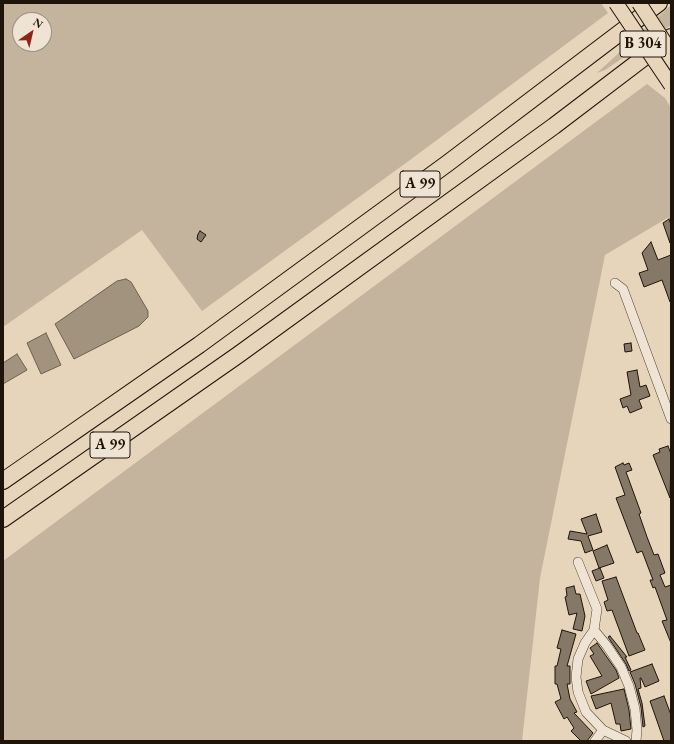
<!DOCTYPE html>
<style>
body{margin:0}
#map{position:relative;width:674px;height:744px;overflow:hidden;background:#e6d5bb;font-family:"EB Garamond",serif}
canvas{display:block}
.frame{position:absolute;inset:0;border:4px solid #1e1409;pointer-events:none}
.north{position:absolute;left:12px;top:12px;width:40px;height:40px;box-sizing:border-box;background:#efe4d3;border:1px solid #9b9182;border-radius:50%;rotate:34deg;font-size:11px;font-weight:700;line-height:16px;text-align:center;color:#1e1409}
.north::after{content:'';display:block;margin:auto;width:14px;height:18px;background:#8f2418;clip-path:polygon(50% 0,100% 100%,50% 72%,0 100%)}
</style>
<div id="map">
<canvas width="674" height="744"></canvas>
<div class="frame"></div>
<div class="north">N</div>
</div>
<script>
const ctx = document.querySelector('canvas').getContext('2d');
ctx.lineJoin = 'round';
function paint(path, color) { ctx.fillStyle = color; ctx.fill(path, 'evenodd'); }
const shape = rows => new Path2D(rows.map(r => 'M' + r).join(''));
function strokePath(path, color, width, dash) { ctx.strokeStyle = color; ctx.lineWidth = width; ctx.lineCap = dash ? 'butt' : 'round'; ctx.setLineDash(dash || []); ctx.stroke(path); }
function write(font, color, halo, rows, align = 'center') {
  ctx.font = font + ' "EB Garamond",serif'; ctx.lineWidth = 3; ctx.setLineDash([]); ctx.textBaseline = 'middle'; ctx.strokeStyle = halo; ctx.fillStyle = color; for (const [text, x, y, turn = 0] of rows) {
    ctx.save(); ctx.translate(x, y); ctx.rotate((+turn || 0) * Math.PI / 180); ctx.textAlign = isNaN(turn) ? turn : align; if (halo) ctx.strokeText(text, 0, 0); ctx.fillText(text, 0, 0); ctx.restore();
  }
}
paint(shape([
 [3,3,601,3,608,13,410,160,202,311,142,230,3,327],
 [20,20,44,20,44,44,20,44],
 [671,5,671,25,605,70,597,73],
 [647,84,665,98,671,108,671,222,669,217,605,255,540,578,522,741,3,741,3,561]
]), '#c4b49d');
const water = shape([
 [126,279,131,282,148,311,148,317,139,326,74,359,55,324,117,281,126,279],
 [46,333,61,365,41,374,27,343,46,333],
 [17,354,27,370,3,384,3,363,17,354]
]);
paint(water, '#a2937e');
strokePath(water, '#6d604f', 1);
const building = shape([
 [669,219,671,225,670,243,663,223,669,219],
 [200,231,206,235,201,242,197,239,198,234,200,231],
 [651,242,658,260,671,255,671,302,670,302,662,280,644,287,639,273,648,270,642,253,651,242],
 [631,343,632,351,625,352,624,344,631,343],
 [637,370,640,387,646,385,650,396,639,400,642,408,630,413,627,406,623,408,620,399,631,395,627,372,637,370],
 [668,446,671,454,670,498,653,455,660,452,659,449,668,446],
 [623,463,624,465,629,463,632,470,626,472,641,513,639,514,647,537,654,555,658,554,665,573,660,575,665,587,671,585,671,643,662,621,667,620,655,587,653,588,650,580,653,580,642,551,637,553,616,498,625,495,615,467,623,463],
 [596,514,602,532,588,536,593,550,585,553,581,541,568,539,570,531,587,534,581,519,596,514],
 [607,545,614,563,599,568,593,551,607,545],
 [600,568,604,578,596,581,592,571,600,568],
 [616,577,637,633,638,633,645,650,629,656,612,610,607,611,604,602,608,600,602,581,616,577],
 [574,586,576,594,580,594,585,616,582,631,573,629,577,613,569,615,565,597,567,596,566,588,574,586],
 [562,630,576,634,567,666,570,666,570,684,567,684,570,699,577,712,574,713,593,733,587,741,581,741,571,731,574,728,567,717,564,719,555,702,561,699,557,684,555,684,555,666,557,666,561,649,557,648,562,630],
 [610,636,627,657,625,657,631,670,629,671,626,664,608,637,610,636],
 [597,643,616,670,619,678,591,694,586,681,602,676,590,656,594,654,590,648,597,643],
 [652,664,659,681,645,687,641,678,640,678,641,688,638,689,642,703,645,726,643,727,641,707,635,684,630,672,652,664],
 [624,689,629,710,631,729,621,731,620,724,616,724,611,703,596,709,591,696,624,689],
 [664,696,671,715,671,741,664,741,650,701,664,696]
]);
paint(building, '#867866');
strokePath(building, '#1e1409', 1);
const street = shape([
 [615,283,623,289,671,419],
 [578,562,597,609,594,630,585,643,578,659,576,677,578,692,586,712,603,730,626,741],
 [594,630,607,646,621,667,629,686,635,709,637,730,636,741],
 [595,741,603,730]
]);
const highway = shape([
 [3,481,199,345,448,163,659,3],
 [3,519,238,355,554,126,671,37]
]);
strokePath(street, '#504436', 10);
strokePath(highway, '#1e1409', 18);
strokePath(street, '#efe4d3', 9);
strokePath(highway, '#e6d5bb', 16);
const primaryBridge = shape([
 [616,3,671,85],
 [639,3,671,52]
]);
strokePath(primaryBridge, '#1e1409', 16, []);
strokePath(primaryBridge, '#e6d5bb', 14);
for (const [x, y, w] of [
 [643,44,46],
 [420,184,40],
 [110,445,40]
]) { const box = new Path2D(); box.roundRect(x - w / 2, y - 13, w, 26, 3); ctx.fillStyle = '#efe4d3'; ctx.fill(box); strokePath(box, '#1e1409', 1); }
write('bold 15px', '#1e1409', null, [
 ["B 304",643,44],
 ["A 99",420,184],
 ["A 99",110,445]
]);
</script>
